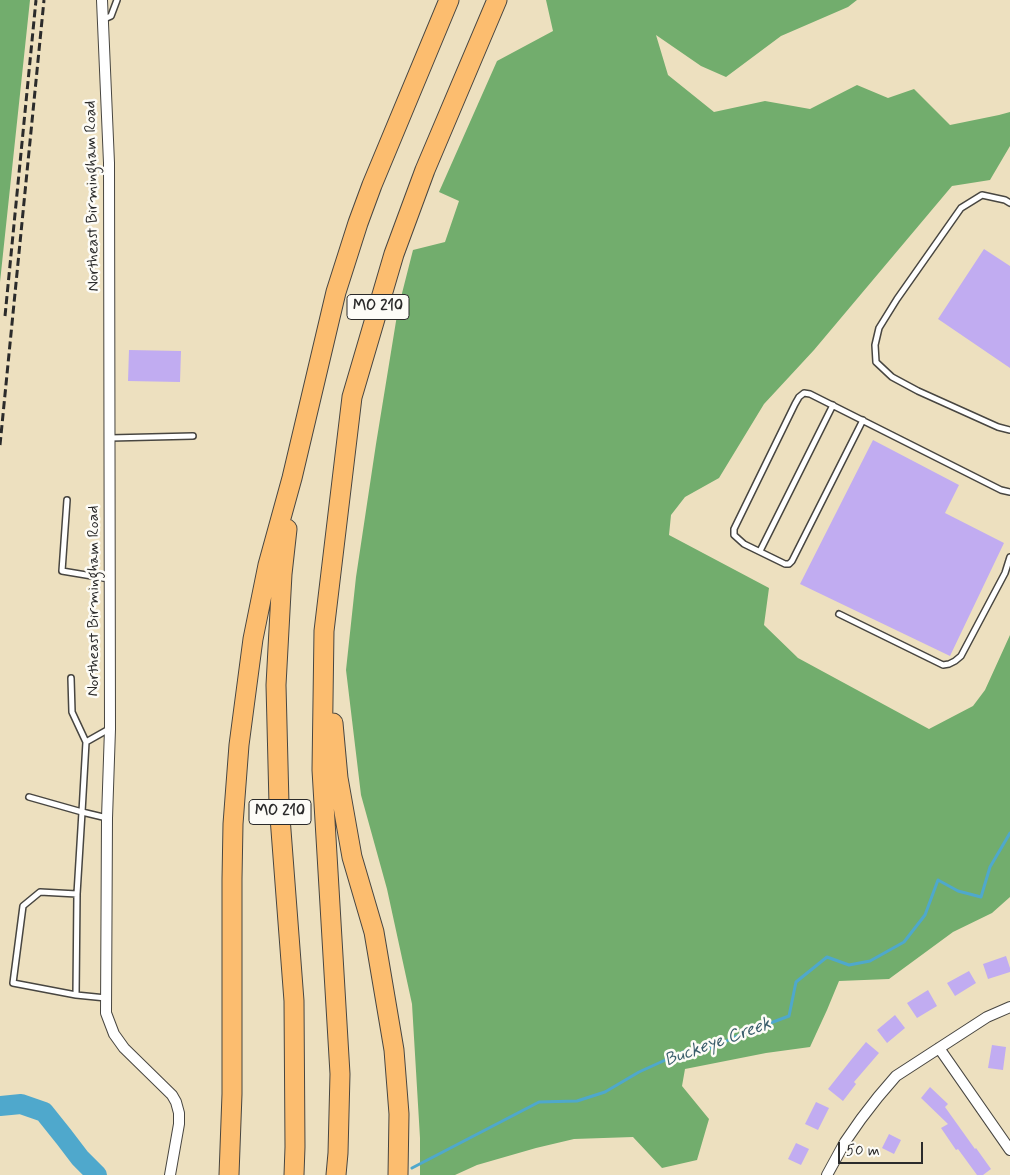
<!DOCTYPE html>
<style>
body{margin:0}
#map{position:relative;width:1010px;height:1175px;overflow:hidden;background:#ede0bf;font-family:Mynerve,sans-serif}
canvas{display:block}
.scale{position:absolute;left:838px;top:1142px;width:85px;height:22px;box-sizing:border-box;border:2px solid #2b2b2b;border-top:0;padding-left:6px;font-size:15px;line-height:18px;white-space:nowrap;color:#2b2b2b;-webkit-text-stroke:4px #fdfcf7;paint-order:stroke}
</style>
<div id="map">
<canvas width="1010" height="1175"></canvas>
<div class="scale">50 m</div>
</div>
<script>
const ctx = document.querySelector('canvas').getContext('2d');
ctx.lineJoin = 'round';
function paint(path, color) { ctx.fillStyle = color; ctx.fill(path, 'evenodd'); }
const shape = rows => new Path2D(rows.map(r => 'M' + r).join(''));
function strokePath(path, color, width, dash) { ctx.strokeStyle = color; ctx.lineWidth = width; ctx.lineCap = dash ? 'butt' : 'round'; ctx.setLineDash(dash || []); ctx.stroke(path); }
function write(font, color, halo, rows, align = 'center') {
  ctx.font = font + ' Mynerve,sans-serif'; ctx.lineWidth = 5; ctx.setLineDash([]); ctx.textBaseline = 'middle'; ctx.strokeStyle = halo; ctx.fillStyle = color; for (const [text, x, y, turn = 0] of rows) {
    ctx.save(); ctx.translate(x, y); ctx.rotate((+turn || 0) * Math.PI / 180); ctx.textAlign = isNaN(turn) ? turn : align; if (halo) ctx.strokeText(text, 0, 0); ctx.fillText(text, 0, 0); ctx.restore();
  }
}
paint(shape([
 [0,0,30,0,0,282],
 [546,0,857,0,848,7,781,36,726,77,701,66,656,35,668,75,714,112,765,101,810,109,857,85,888,98,914,89,950,125,999,115,1010,112,1010,146,990,180,952,186,814,350,764,404,719,478,685,497,671,515,669,535,769,588,764,625,798,658,929,729,973,706,985,690,1010,635,1010,897,992,913,953,932,889,979,839,981,827,1010,810,1047,766,1053,685,1069,682,1086,709,1119,697,1160,662,1168,633,1137,574,1139,536,1148,477,1165,455,1175,420,1175,420,1138,412,1004,387,889,361,795,346,670,356,577,376,444,398,309,413,250,445,242,459,201,439,192,497,61,553,31]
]), '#72ad6d');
strokePath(shape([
 [412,1168,539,1102,577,1101,605,1092,639,1072,683,1052,711,1048,744,1033,789,1016,796,982,827,957,849,965,870,961,904,942,925,915,938,880,958,891,981,897,990,867,1010,833]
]), '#4fa8cc', 3);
strokePath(shape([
 [0,1106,21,1104,44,1112,64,1137,80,1158,97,1175]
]), '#4fa8cc', 20);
paint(shape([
 [984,249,1010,266,1010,368,938,319],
 [129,350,181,351,180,382,128,381],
 [873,440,959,485,945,513,1004,543,950,656,800,584],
 [1006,956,1010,968,1010,972,988,979,983,964],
 [969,971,976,983,955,996,947,983],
 [928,990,937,1006,917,1018,907,1003],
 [895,1015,905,1028,887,1043,877,1030],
 [866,1042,879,1053,854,1082,856,1084,843,1101,828,1089,851,1060],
 [992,1045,1006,1047,1003,1070,988,1068],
 [930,1087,948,1104,945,1107,975,1149,976,1148,991,1169,983,1175,977,1175,958,1149,956,1150,941,1128,948,1124,921,1098],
 [816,1102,829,1108,818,1130,805,1124],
 [889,1134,901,1140,894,1154,882,1148],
 [796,1143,809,1149,801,1165,788,1159]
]), '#c1acf1');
const service = shape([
 [102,20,111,16,117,0],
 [1010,203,1005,200,982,195,961,208,897,299,879,328,875,345,876,362,892,377,918,391,998,427,1010,430],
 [863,420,792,561,789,564,785,564,744,544,734,535,734,529,795,404,799,397,804,393,810,394,1001,490,1010,492],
 [110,438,193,436],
 [67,500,62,571,110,579],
 [760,551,833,405],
 [839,614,943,665,949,664,955,661,961,656,1005,573,1010,557],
 [71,678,72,712,86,742],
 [29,797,82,812,77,894,76,995,106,998],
 [107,818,82,812,86,742,109,729],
 [76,995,13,983,23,906,40,892,77,894]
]);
const minor = shape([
 [102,0,109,163,110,729,107,818,106,1013,114,1034,124,1048,172,1095,176,1102,179,1113,179,1124,170,1175],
 [939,1048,1010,1150],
 [827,1175,845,1142,861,1119,878,1097,896,1076,987,1017,1010,1007]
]);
const motorway = shape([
 [287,529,282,574,276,685,279,804,294,1001,295,1147,294,1175],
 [333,723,338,778,352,857,374,932,394,1050,399,1114,398,1175],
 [229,1175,232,1094,232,879,233,824,239,745,253,639,268,565,292,478,336,292,358,223,372,185,449,0],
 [336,1175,338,1153,340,1074,322,770,324,631,352,397,394,254,425,170,497,0]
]);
strokePath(service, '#484641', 8);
strokePath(minor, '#484641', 12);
strokePath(motorway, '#484641', 21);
strokePath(service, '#fff', 5);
strokePath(minor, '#fff', 10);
strokePath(motorway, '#fcbd6f', 19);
strokePath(shape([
 [5,316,36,0],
 [0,445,44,0]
]), '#2b2b2b', 3, [8, 4]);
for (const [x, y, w] of [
 [378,307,62],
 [280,812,62]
]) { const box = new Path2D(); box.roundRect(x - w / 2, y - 12.5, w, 25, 4); ctx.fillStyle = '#fdfcf7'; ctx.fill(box); strokePath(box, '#2b2b2b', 1); }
write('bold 15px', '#2b2b2b', null, [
 ["MO 210",378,307],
 ["MO 210",280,812]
]);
write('16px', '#2b2b2b', '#fdfcf7', [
 ["Northeast Birmingham Road",93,196,-91],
 ["Northeast Birmingham Road",95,601,-90]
]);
write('italic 18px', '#395d6b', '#fdfcf7', [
 ["Buckeye Creek",718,1043,-20]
]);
</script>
